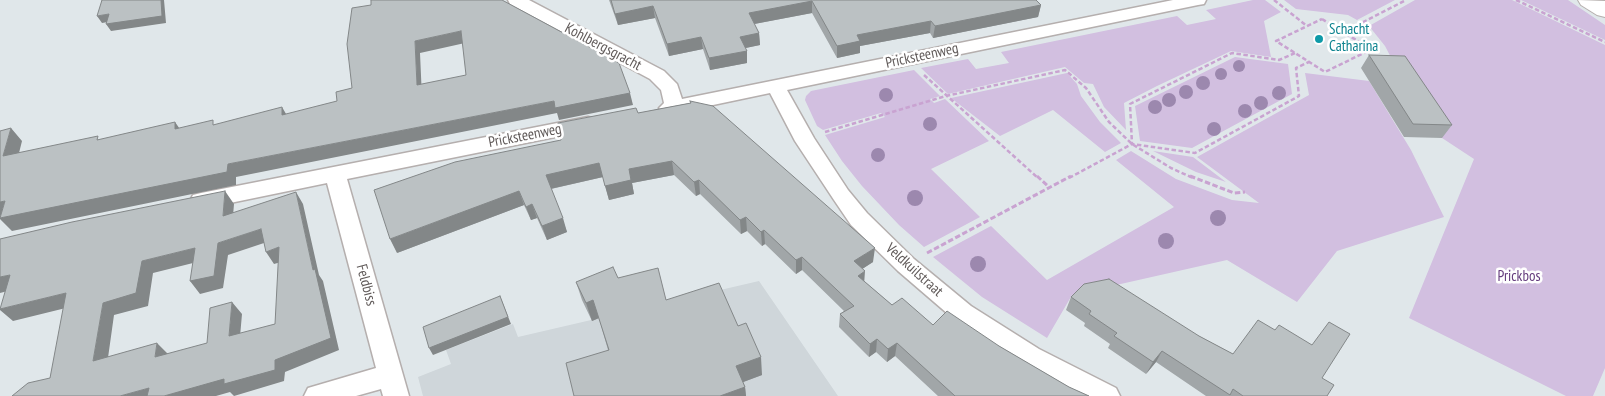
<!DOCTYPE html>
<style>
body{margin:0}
canvas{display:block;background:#e0e7ea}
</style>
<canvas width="1605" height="396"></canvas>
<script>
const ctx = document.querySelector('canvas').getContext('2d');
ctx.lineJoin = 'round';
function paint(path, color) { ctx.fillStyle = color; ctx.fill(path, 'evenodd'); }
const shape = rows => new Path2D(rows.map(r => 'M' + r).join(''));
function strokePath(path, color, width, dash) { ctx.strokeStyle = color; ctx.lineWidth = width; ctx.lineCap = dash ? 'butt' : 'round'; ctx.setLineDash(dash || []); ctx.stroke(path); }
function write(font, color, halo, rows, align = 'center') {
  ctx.font = font + ' "PT Sans Narrow",sans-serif'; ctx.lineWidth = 5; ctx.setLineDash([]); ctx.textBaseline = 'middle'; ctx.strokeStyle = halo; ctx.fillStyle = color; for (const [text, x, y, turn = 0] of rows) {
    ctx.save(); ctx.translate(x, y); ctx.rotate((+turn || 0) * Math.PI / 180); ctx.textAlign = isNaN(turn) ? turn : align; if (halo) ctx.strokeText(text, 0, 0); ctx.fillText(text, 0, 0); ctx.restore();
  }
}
paint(shape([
 [759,281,838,396,423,396,418,377,451,364,446,350,513,324,518,337]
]), '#cfd6da');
paint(shape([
 [1253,0,1265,0,1281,12,1264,21,1271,57,1231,51,1157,86,1124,103,1126,130,1104,107,1093,84,1084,83,1065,67,948,94,921,68,968,59,976,69,1009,63,1001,52,1177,16,1187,25,1216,19,1206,10],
 [1284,0,1395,0,1357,20,1348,15,1296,9],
 [1415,0,1512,0,1605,45,1605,368,1593,396,1566,396,1409,318,1474,159,1442,138,1397,69,1385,46,1369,26],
 [1521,0,1568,0,1605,25,1605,40],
 [1235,57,1288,64,1292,94,1192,148,1140,141,1135,106],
 [914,70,940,96,930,99,934,103,945,99,989,141,931,169,980,217,924,247,899,225,862,186,842,161,825,135,885,117,881,113,823,130,817,126,805,100,806,96,811,91],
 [1067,73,1077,84,1081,96,1100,122,1121,143,1105,152,1053,110,1000,136,951,98],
 [1305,73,1369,81,1411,150,1444,217,1337,251,1297,302,1227,260,1072,295,1047,338,982,297,933,257,991,226,1047,280,1174,207,1116,160,1131,151,1176,179,1232,200,1259,203,1197,157,1309,95],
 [1153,151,1193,157,1226,182,1196,172]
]), '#d2bfe0');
const street = shape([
 [508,0,529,0,664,71,677,84,682,99,1173,0,1206,0,1204,4,1198,5,787,90,814,138,848,190,867,213,914,259,971,306,1039,349,1116,388,1120,396,1083,396,1021,363,955,320,898,271,851,225,834,200,795,141,770,93,675,113,662,112,659,108,664,103,661,90,650,79,510,4,508,0],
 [588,117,595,119,598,124,595,129,347,179,409,396,383,396,381,389,356,396,304,396,308,388,376,368,327,183,201,209,193,207,190,201,193,195,201,193,588,117]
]);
const secondary = shape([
 [1578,0,1605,1,1605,17,1597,15,1581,5,1578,0]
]);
strokePath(street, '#b5afae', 3);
strokePath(secondary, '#b5afad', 2);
strokePath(shape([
 [1274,0,1307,26],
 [1516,0,1605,42],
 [1322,19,1344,33,1372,49,1325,72,1276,41,1322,19],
 [1344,32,1406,0],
 [1295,53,1279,60,1232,53,1130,104,1132,144,1195,153,1299,96,1296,68,1309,62],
 [924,75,1038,178],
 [825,132,946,96,1065,70,1086,88,1109,122,1132,144,1171,168,1193,178],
 [1069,178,1132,144]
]), '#c9a3d1', 2.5, [4.5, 2.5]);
strokePath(shape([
 [1037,176,1050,188],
 [1190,176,1234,193,1245,192],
 [927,253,1071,176]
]), '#c9a3d1', 3, [5.5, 2.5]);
paint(street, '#fff');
paint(secondary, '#fff');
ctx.fillStyle = '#9c88ae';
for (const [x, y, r] of [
 [1239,66,6],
 [1221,74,6],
 [1203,83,7],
 [1186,92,7],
 [1279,93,7],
 [886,95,7],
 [1169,100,7],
 [1261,103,7],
 [1155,107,7],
 [1245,111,7],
 [930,124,7],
 [1214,129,7],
 [878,155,7],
 [915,198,8],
 [1218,218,8],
 [1166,241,8],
 [978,264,8]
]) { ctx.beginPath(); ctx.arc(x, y, r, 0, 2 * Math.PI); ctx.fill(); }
paint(shape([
 [609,0,1036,0,1041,5,1038,17,933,38,930,33,860,46,860,53,837,58,812,13,754,24,759,33,760,45,745,48,747,51,747,63,710,70,703,49,669,56,655,18,618,25],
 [1369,55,1452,125,1442,138,1404,137,1361,68],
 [690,101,873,262,862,269,864,281,892,305,933,325,999,346,1069,387,1089,396,938,396,895,356,887,362,876,352,869,357,839,327,840,314,844,311,802,270,796,274,765,244,762,246,747,231,741,234,700,194,696,196,674,175,632,183,634,194,609,200,603,177,551,189,567,232,547,240,537,218,531,220,524,205,397,253,561,140,638,113,690,103],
 [618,278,666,300,738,326,762,375,743,382,745,387,746,396,574,396,608,350,599,318,592,321,582,300,576,282],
 [1071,297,1199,336,1233,354,1322,378,1327,396,1206,396,1156,362,1146,374,1108,348,1110,344,1084,326,1085,323,1066,310]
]), '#a1a6a8');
paint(shape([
 [161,0,164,0,166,23,111,31,106,24],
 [812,1,812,13,749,25,749,13],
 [1041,5,1038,17,933,38,935,26],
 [653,6,655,18,618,25,615,14],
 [109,14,114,21,102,23,97,16],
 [931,21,930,33,860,46,860,53,837,58,837,46,857,35],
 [461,31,465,43,420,53,422,98,417,85,415,41],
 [759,33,760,45,741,49,740,37],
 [701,37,703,49,669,56,667,44],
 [747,51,747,63,710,70,709,58],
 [630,93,633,105,559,120,557,113,236,177,236,185,12,231,0,219,0,218,228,164,554,101],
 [282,107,289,119,282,115],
 [175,122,184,135,175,129],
 [11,128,22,141,15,169,3,156],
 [672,161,674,175,632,183,634,194,609,200,605,186,629,169],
 [599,163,603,177,550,189,546,175],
 [699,180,700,194,696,196,694,182],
 [225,191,234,204,232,228,223,216],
 [519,191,524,205,397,253,390,239],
 [296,192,303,204,319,275,323,281,339,350,285,372,284,381,234,396,230,392,216,396,164,396,275,360,313,270],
 [5,201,0,218,0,202],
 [532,204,537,218,531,220,526,207],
 [746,217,747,231,741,234,740,220],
 [563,218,567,232,547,240,542,226],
 [261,229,270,241,228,255,223,288,200,294,190,281,218,243],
 [764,230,765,244,762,246,761,232],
 [279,247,288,260,274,264,266,252],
 [195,248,205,260,153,273,148,306,114,315,106,372,93,361,103,303,142,261],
 [875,248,873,262,853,275,854,261],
 [802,257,802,270,796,274,796,260],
 [865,271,864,285,858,276],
 [10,275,23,287,0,293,0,277],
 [66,293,78,305,13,321,0,310,0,309],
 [500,296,511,324,433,355,429,348],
 [593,300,599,318,592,321,586,303],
 [232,302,242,314,239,348,229,336],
 [877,339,876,352,869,357,870,344],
 [157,343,169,355,155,357],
 [897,343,895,356,887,362,888,349],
 [1162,351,1156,362,1146,374,1153,362],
 [761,357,762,375,738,384,736,366],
 [745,387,746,396,720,396],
 [149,388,157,396,120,396]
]), '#838788');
const building = shape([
 [102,0,161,0,162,16,106,24,109,14,97,16,102,0],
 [371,0,502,0,619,63,630,93,555,108,554,101,228,164,227,172,0,218,5,201,0,202,0,131,11,128,3,156,98,136,97,140,175,122,175,129,213,120,213,125,282,107,282,115,337,101,336,92,352,88,347,44,352,8,371,5,371,0],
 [461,31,466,75,417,85,415,41,461,31],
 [611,0,1036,0,1041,5,935,26,931,21,857,35,860,41,837,46,812,1,749,13,759,33,740,37,747,51,709,58,701,37,667,44,653,6,615,14,611,0],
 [1369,55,1405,56,1452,125,1413,124,1369,55],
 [690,101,713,106,875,248,854,261,865,271,858,276,892,305,902,298,933,325,947,311,999,346,1069,387,1089,396,955,396,897,343,888,349,877,339,870,344,840,314,854,306,802,257,796,260,764,230,761,232,746,217,740,220,699,180,694,182,672,161,629,169,631,180,605,186,599,163,546,175,563,218,542,226,532,204,526,207,519,191,390,239,374,190,455,162,561,140,558,123,636,108,638,113,691,103,690,101],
 [225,191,223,216,296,192,313,270,315,269,331,338,275,360,275,370,224,384,224,379,164,396,147,396,149,388,120,396,12,396,28,383,50,378,66,293,0,309,10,275,0,277,0,239,72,222,225,191],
 [261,229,266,252,279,247,275,324,229,336,232,302,210,308,207,343,155,357,157,343,93,361,103,303,136,293,142,261,195,248,190,281,214,276,218,243,261,229],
 [613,267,618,278,658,268,666,300,719,283,738,326,746,323,761,357,736,366,745,387,720,396,574,396,566,363,609,350,593,300,586,303,576,282,613,267],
 [1109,279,1199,336,1233,354,1258,320,1275,330,1279,325,1312,345,1329,322,1350,334,1322,378,1334,385,1327,396,1243,396,1233,389,1230,395,1162,351,1153,362,1114,336,1117,333,1089,314,1091,311,1071,297,1084,284,1109,279],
 [500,296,508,317,429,348,423,327,500,296]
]);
paint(building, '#bbc1c3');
strokePath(building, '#838788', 1);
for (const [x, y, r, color] of [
 [1319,39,5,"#0f9aa8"]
]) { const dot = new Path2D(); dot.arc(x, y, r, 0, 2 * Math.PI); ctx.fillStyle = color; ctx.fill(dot); strokePath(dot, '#fff', 2); }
write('15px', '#0d838f', '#fff', [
 ["Schacht",1329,30],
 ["Catharina",1329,47]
], 'left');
write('15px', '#605a59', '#fff', [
 ["Kohlbergsgracht",603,47,28],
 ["Pricksteenweg",922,56,-12],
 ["Pricksteenweg",525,136,-11],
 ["Veldkuilstraat",914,270,42],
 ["Feldbiss",366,285,75]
]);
write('15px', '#643b7d', '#fff', [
 ["Prickbos",1519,277]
]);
</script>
